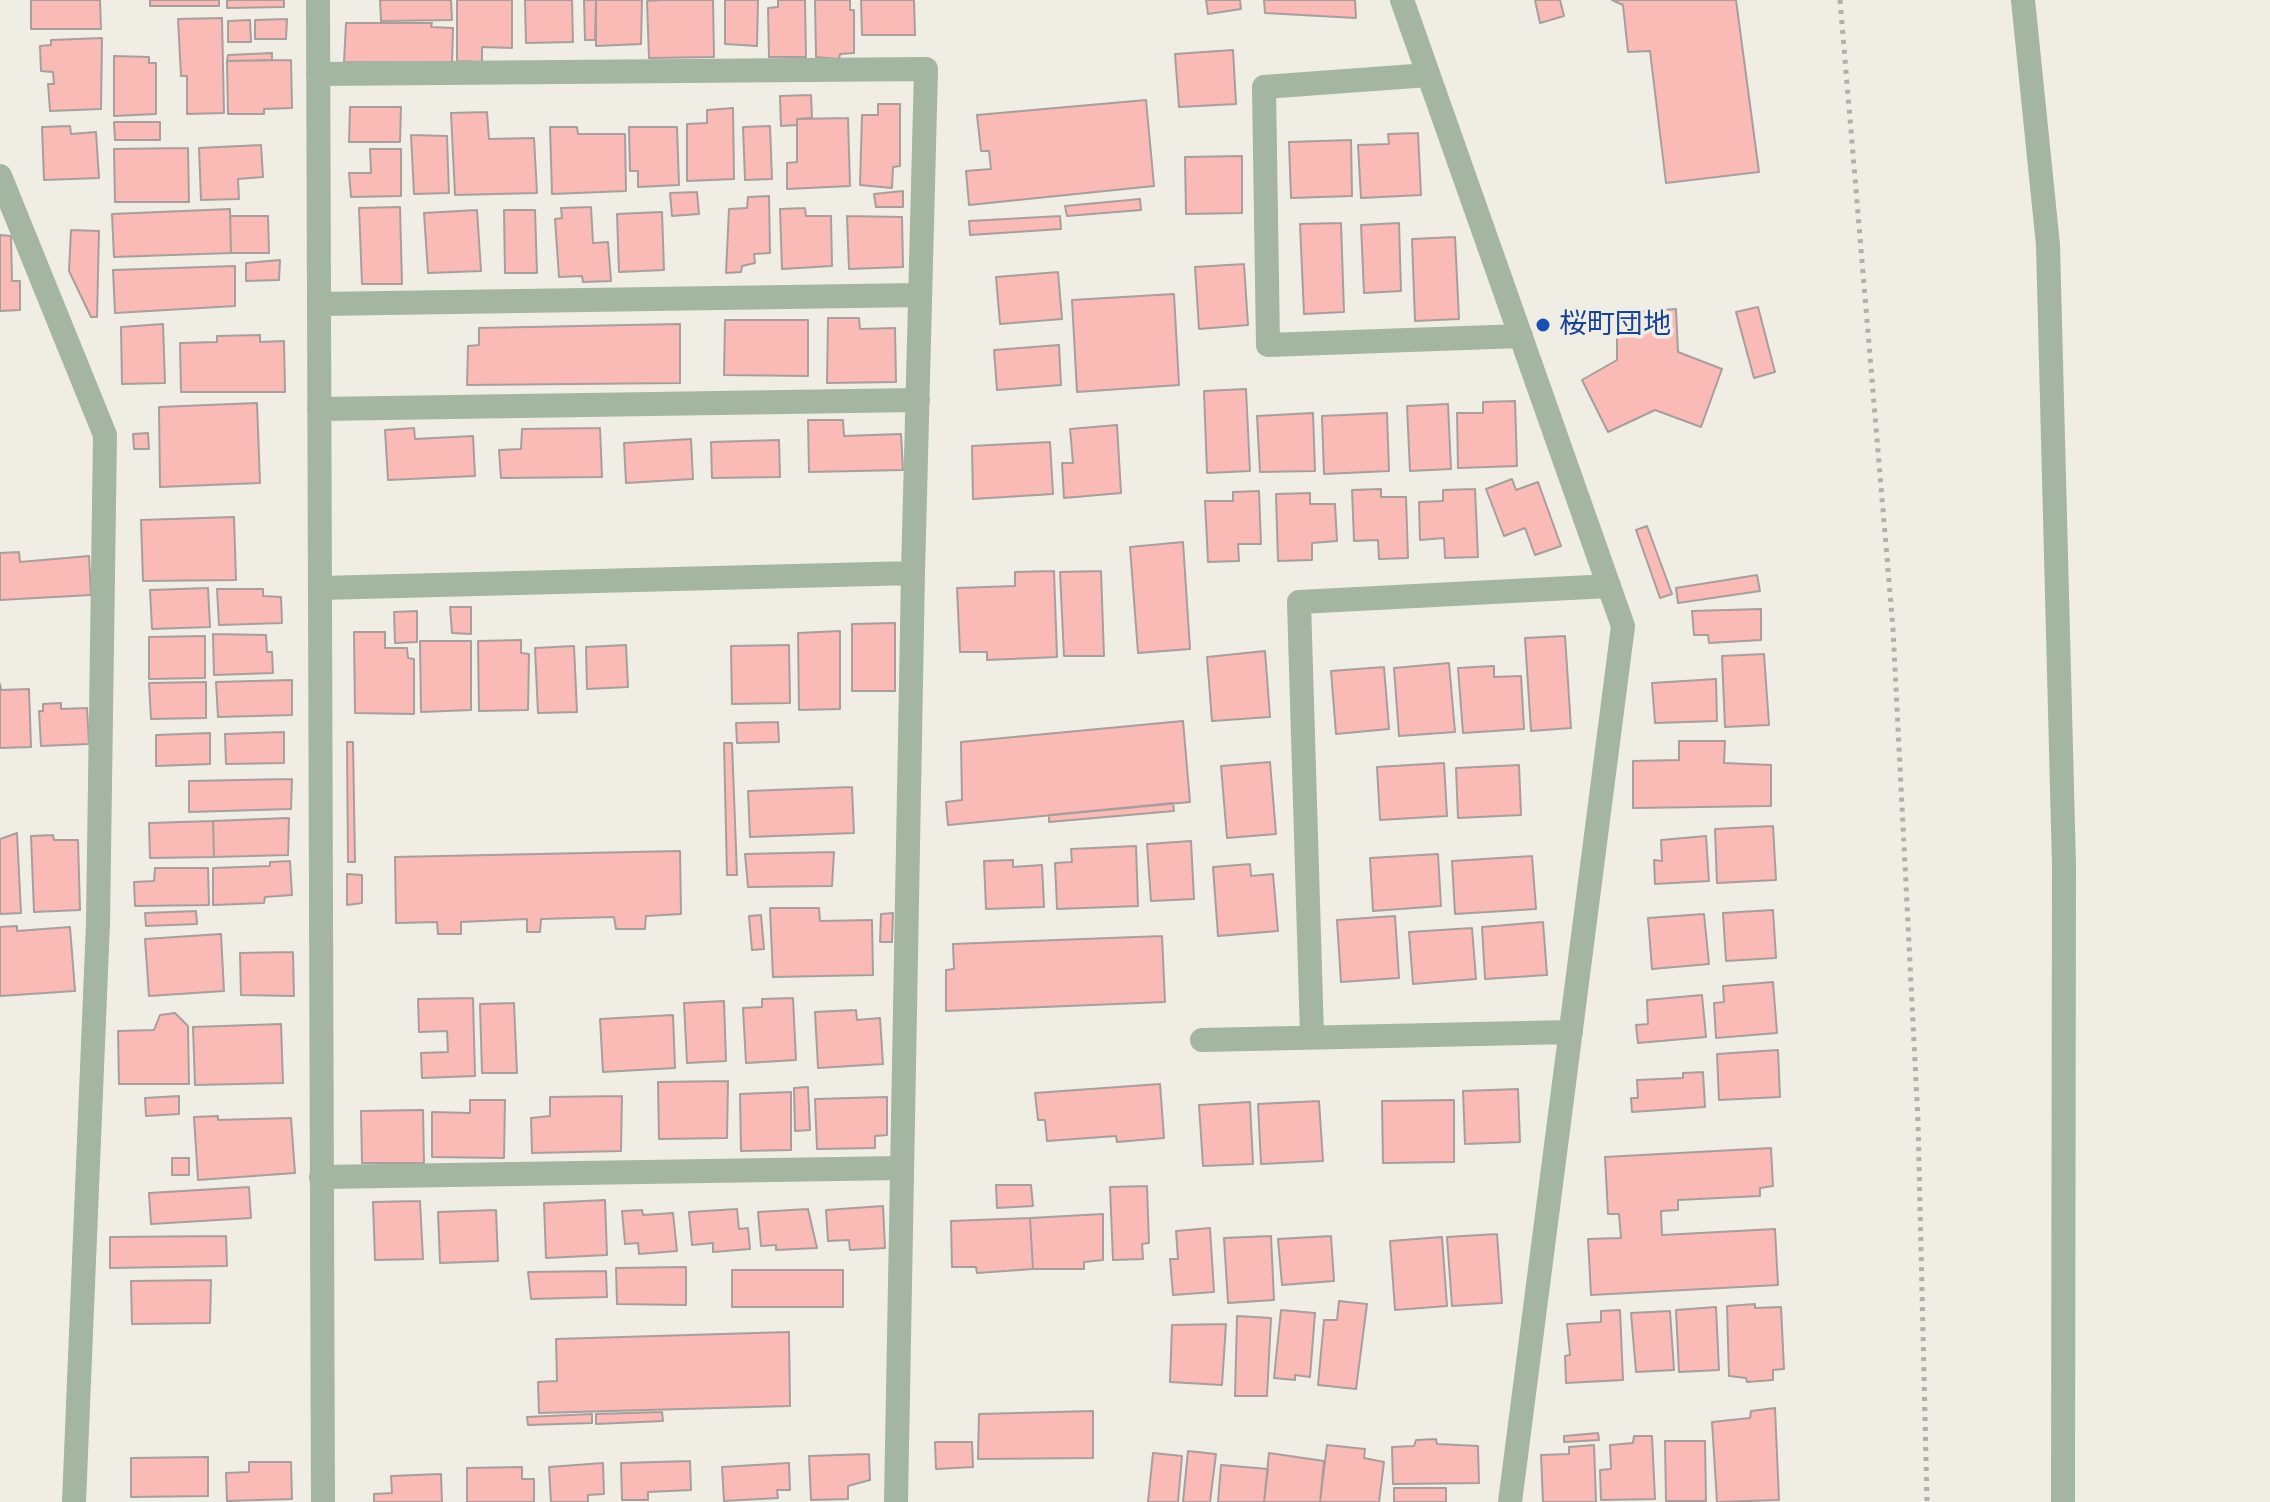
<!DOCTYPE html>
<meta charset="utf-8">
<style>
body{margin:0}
canvas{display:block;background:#efede4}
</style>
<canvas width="2270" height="1502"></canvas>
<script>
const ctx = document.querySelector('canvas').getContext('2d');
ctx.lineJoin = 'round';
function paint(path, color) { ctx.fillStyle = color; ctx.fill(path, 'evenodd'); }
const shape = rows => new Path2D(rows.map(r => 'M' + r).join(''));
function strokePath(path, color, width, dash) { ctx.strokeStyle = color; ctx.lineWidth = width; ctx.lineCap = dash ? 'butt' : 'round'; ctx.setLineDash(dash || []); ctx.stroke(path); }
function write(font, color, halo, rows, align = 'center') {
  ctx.font = font + ' Cabin,"Noto Sans JP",sans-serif'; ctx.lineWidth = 7; ctx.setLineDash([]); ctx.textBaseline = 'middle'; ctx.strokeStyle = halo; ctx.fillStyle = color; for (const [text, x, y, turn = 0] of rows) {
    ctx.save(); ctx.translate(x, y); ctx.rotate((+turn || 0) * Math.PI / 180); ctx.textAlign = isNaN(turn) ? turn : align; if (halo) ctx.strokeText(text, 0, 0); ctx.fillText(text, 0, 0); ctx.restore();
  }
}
const building = shape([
 [31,0,100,0,101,29,31,29,31,0],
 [150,0,219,0,219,6,150,6,150,0],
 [227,0,284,0,284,7,227,8,227,0],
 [380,0,451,0,452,20,381,21,380,0],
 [457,0,512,0,512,48,482,47,482,62,457,61,457,0],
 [525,0,572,0,573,42,526,43,525,0],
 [584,0,596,0,595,40,585,40,584,0],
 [596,0,642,0,641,44,596,46,596,0],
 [661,0,713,0,714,57,649,58,647,1,661,0],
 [725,0,758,0,757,46,725,44,725,0],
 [778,0,805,0,806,57,769,57,768,8,778,7,778,0],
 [815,0,850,0,850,10,854,10,854,53,840,54,839,59,816,57,815,0],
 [861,0,914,0,915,35,862,35,861,0],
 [1206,0,1240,0,1241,9,1208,14,1206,0],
 [1264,0,1355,0,1356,18,1265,13,1264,0],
 [1535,0,1560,0,1564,16,1540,23,1535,0],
 [1612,0,1736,0,1759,172,1666,183,1650,51,1628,52,1623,5,1612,0],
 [222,18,224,113,187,114,187,76,181,76,178,19,222,18],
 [287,19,286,39,255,39,255,20,287,19],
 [250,20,251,42,228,42,228,21,250,20],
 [346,23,432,23,431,27,453,28,452,63,344,62,346,23],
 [102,38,101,109,50,111,48,84,54,84,53,72,41,71,40,46,51,45,51,40,102,38],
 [1233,50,1236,104,1179,107,1175,54,1233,50],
 [272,53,272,60,227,61,228,55,272,53],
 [114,56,149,57,149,63,156,63,156,114,114,116,114,56],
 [291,60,292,108,264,109,264,114,228,114,227,61,291,60],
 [811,95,812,118,797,119,797,125,781,126,780,96,811,95],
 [1146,100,1154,186,969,205,966,171,991,169,989,151,981,151,977,115,1146,100],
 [878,104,900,104,900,166,893,167,892,188,860,185,862,115,878,115,878,104],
 [350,107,401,107,400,142,349,142,350,107],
 [733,108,734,179,687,181,687,124,707,123,707,110,733,108],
 [487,112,489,139,534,138,537,193,455,195,451,113,487,112],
 [848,118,850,186,787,189,787,163,797,162,797,119,848,118],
 [114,122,160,122,160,140,115,140,114,122],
 [70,126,71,134,96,132,99,178,44,180,42,127,70,126],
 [770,126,772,179,745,180,743,127,770,126],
 [550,127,577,127,578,134,625,134,626,191,552,194,550,127],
 [629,127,677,127,679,185,638,187,638,171,630,171,629,127],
 [1418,133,1421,195,1361,198,1358,145,1389,144,1388,134,1418,133],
 [411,135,447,136,449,193,414,194,411,135],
 [1351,140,1352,196,1291,198,1289,142,1351,140],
 [261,145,263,177,238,179,239,199,201,200,199,148,261,145],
 [188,148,189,202,115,202,114,149,188,148],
 [370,149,401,149,401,196,351,197,349,173,371,173,370,149],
 [1242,156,1242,213,1186,214,1185,157,1242,156],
 [903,191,903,207,876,207,874,194,903,191],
 [697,192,699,214,672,216,670,193,697,192],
 [769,196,770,253,754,254,755,263,742,266,741,272,726,273,729,209,747,208,748,197,769,196],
 [1140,199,1141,210,1067,216,1065,206,1140,199],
 [400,207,402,284,362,284,359,208,400,207],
 [591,207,593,243,608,242,611,281,583,282,582,276,559,277,555,219,562,218,561,208,591,207],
 [805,208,806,216,831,216,832,266,782,269,780,209,805,208],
 [230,209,231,253,114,257,112,214,230,209],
 [477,210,481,271,428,273,424,213,477,210],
 [504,210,535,210,537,273,505,273,504,210],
 [662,212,664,270,619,272,617,214,662,212],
 [230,216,268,216,269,253,231,253,230,216],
 [847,216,902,217,903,267,849,269,847,216],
 [1060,216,1061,229,970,235,969,221,1060,216],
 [1341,223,1344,312,1304,314,1300,224,1341,223],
 [1399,223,1401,291,1364,293,1361,225,1399,223],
 [71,230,99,231,97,317,91,317,69,271,71,230],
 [0,235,11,236,12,281,20,281,20,310,0,311,0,235],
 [1455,237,1459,319,1415,321,1412,239,1455,237],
 [280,260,279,280,246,281,246,263,280,260],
 [1244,264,1248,325,1199,329,1195,267,1244,264],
 [235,266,235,306,115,313,113,270,235,266],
 [1058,272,1062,319,1000,324,996,277,1058,272],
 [1174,294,1179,385,1077,392,1072,300,1174,294],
 [1758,307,1775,372,1754,378,1736,312,1758,307],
 [1676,309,1678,352,1722,369,1701,427,1655,410,1608,432,1582,380,1617,360,1617,313,1676,309],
 [828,318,859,318,860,329,895,328,896,382,827,383,828,318],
 [725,320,808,320,808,376,724,375,725,320],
 [163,324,165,383,122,384,121,327,163,324],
 [680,324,680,383,467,385,468,346,479,345,479,328,680,324],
 [260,335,260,342,284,341,285,392,181,392,180,343,217,342,217,336,260,335],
 [1059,345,1061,385,997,390,994,350,1059,345],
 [1246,389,1250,471,1207,473,1204,391,1246,389],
 [1515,401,1517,466,1458,468,1457,413,1483,413,1483,402,1515,401],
 [257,403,260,483,160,487,159,407,257,403],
 [1448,404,1451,469,1410,471,1407,406,1448,404],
 [1313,413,1315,471,1260,472,1257,416,1313,413],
 [1387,413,1389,471,1324,474,1322,416,1387,413],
 [808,420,843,420,844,436,901,434,903,470,809,472,808,420],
 [1117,425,1121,493,1064,498,1062,463,1073,463,1070,429,1117,425],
 [414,428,415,439,473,436,475,476,388,480,385,430,414,428],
 [600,428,602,477,501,478,499,450,521,449,522,429,600,428],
 [148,433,149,449,134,449,133,434,148,433],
 [691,439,693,479,626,483,624,443,691,439],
 [779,440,780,477,712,478,711,442,779,440],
 [1050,442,1053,494,973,499,972,446,1050,442],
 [1512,479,1516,490,1538,482,1561,546,1535,555,1525,528,1504,536,1486,489,1512,479],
 [1381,489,1381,497,1406,497,1408,558,1379,559,1378,540,1354,541,1352,490,1381,489],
 [1475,489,1478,557,1445,558,1444,538,1420,540,1419,502,1443,501,1443,490,1475,489],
 [1259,491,1261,544,1238,544,1239,561,1208,562,1205,501,1233,501,1233,492,1259,491],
 [1310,493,1310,504,1335,504,1337,541,1312,543,1312,560,1278,561,1276,494,1310,493],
 [234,517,236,580,143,581,141,520,234,517],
 [1647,526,1672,594,1660,598,1636,530,1647,526],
 [1183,542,1190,649,1138,653,1130,547,1183,542],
 [19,552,20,562,89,556,91,595,0,600,0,553,19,552],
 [1054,571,1057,657,987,660,987,652,960,652,957,588,1015,586,1015,572,1054,571],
 [1101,571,1104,656,1064,656,1060,572,1101,571],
 [1757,575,1760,591,1678,603,1676,588,1757,575],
 [208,588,210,627,152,629,150,590,208,588],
 [217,589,263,589,263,596,281,597,282,623,219,625,217,589],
 [450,607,471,607,471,634,452,633,450,607],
 [1761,609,1761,640,1709,643,1708,635,1694,635,1692,611,1761,609],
 [417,611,417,642,395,643,394,612,417,611],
 [895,623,895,691,852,691,852,624,895,623],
 [840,631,840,709,799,710,798,633,840,631],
 [354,632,385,632,385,648,407,648,408,658,414,659,414,714,355,713,354,632],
 [213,634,266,635,267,652,272,652,273,673,214,675,213,634],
 [205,636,205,678,149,679,149,637,205,636],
 [1565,636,1571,728,1531,731,1525,638,1565,636],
 [521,640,521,653,529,654,528,710,479,711,478,641,521,640],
 [420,641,471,641,471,710,421,712,420,641],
 [626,645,628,687,587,689,586,647,626,645],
 [789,645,790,703,732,704,731,646,789,645],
 [574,646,577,712,538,713,535,648,574,646],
 [1265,651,1270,717,1212,721,1207,657,1265,651],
 [1764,654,1769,725,1725,727,1722,656,1764,654],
 [1449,663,1455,732,1399,736,1394,668,1449,663],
 [1494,666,1494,677,1521,676,1524,729,1463,733,1458,668,1494,666],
 [1384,667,1389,729,1336,734,1331,671,1384,667],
 [1716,679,1717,721,1655,723,1652,683,1716,679],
 [292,680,292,715,218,717,216,682,292,680],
 [206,682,206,718,151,719,149,683,206,682],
 [0,684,1,690,29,689,31,747,0,748,0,684],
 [61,703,61,709,87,708,89,744,41,746,39,711,43,711,43,704,61,703],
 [1183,721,1190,802,948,825,946,802,962,800,961,742,1183,721],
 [778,722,779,742,737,743,736,723,778,722],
 [284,732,284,763,226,764,225,734,284,732],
 [210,733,210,764,156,766,156,735,210,733],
 [1679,741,1725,741,1724,763,1771,765,1771,806,1633,808,1633,761,1679,760,1679,741],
 [347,742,353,742,355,862,348,862,347,742],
 [724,743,732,743,737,875,727,875,724,743],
 [1270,762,1276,834,1227,838,1221,766,1270,762],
 [1444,763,1447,816,1380,820,1377,767,1444,763],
 [1519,765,1521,815,1458,818,1456,768,1519,765],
 [292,779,291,809,189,812,189,781,292,779],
 [852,787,854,833,750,837,748,791,852,787],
 [1173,803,1174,811,1049,822,1049,815,1173,803],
 [289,818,288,855,214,857,213,821,289,818],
 [213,821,214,857,150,858,149,823,213,821],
 [1773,826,1776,880,1717,883,1715,829,1773,826],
 [17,833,21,913,0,914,0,839,17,833],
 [53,835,54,840,78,840,80,910,34,912,31,836,53,835],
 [1706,836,1709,881,1655,884,1654,860,1662,861,1661,840,1706,836],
 [1191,841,1194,899,1151,901,1147,844,1191,841],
 [1136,846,1138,906,1057,909,1055,863,1072,862,1071,849,1136,846],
 [680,851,681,914,646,916,645,929,616,929,614,917,541,919,540,932,527,932,527,919,461,922,461,934,438,934,437,922,396,923,395,857,680,851],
 [834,852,832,886,748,887,745,854,834,852],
 [1438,854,1441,906,1373,911,1370,858,1438,854],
 [1532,856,1536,909,1455,914,1452,861,1532,856],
 [1013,860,1013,867,1042,865,1044,907,986,909,984,861,1013,860],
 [290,861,292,895,265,897,264,903,213,905,213,868,270,866,270,862,290,861],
 [1250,864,1251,876,1273,874,1278,931,1218,936,1213,867,1250,864],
 [155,868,208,868,209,905,135,906,134,882,154,881,155,868],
 [347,874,362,875,362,903,347,905,347,874],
 [770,908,819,908,820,921,872,920,873,975,773,977,770,908],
 [1773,910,1776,958,1726,961,1723,913,1773,910],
 [196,911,197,924,146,926,145,913,196,911],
 [893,913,892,942,880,942,881,914,893,913],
 [1704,914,1709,964,1652,969,1648,918,1704,914],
 [761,915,764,949,752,950,749,916,761,915],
 [1395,916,1399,978,1341,982,1337,920,1395,916],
 [1543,922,1547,975,1485,979,1482,927,1543,922],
 [17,926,17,931,70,927,75,991,0,996,0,927,17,926],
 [1472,928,1476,979,1413,984,1409,932,1472,928],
 [221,934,224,991,149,996,145,939,221,934],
 [1162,936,1165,1002,946,1011,946,970,954,969,953,944,1162,936],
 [293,952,294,996,241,995,240,953,293,952],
 [1773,982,1777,1033,1716,1038,1714,1003,1724,1002,1723,986,1773,982],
 [1702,995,1706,1037,1638,1043,1636,1025,1648,1024,1647,1000,1702,995],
 [473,998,475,1076,422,1078,421,1053,448,1052,447,1031,419,1032,418,999,473,998],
 [793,998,796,1060,746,1063,743,1008,762,1007,762,999,793,998],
 [724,1001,726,1061,687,1063,684,1003,724,1001],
 [514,1003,517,1073,482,1073,480,1004,514,1003],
 [856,1010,857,1020,880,1018,883,1064,818,1068,815,1012,856,1010],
 [175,1013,188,1026,189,1084,119,1084,118,1031,154,1030,160,1015,175,1013],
 [673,1015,675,1068,603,1072,600,1019,673,1015],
 [281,1024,283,1083,195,1085,193,1027,281,1024],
 [1778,1050,1780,1097,1719,1100,1717,1054,1778,1050],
 [1703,1072,1705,1107,1632,1112,1631,1098,1638,1098,1637,1080,1683,1078,1683,1073,1703,1072],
 [728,1081,727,1138,659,1139,658,1082,728,1081],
 [1160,1084,1164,1138,1117,1142,1116,1136,1047,1141,1045,1120,1038,1120,1035,1093,1160,1084],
 [808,1087,810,1130,795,1131,794,1088,808,1087],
 [1518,1089,1520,1142,1465,1144,1463,1091,1518,1089],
 [791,1092,791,1150,741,1151,740,1094,791,1092],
 [179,1096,179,1114,146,1116,145,1098,179,1096],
 [622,1096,621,1151,532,1153,531,1118,550,1116,550,1097,622,1096],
 [887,1097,887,1135,875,1136,875,1148,817,1149,815,1099,887,1097],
 [470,1100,505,1100,504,1158,432,1157,432,1112,470,1113,470,1100],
 [1454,1100,1454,1162,1383,1163,1382,1101,1454,1100],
 [1319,1101,1323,1161,1261,1164,1258,1104,1319,1101],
 [1250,1102,1253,1164,1203,1166,1199,1105,1250,1102],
 [423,1110,424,1163,362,1163,361,1111,423,1110],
 [218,1116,218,1120,291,1118,295,1173,198,1180,194,1117,218,1116],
 [1771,1148,1773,1186,1760,1188,1760,1196,1678,1200,1678,1210,1661,1211,1662,1235,1775,1229,1778,1285,1591,1295,1588,1239,1621,1238,1619,1214,1608,1214,1605,1157,1771,1148],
 [172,1158,189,1158,189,1175,172,1175,172,1158],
 [996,1185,1031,1185,1033,1206,997,1208,996,1185],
 [1147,1186,1149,1243,1142,1244,1143,1259,1113,1260,1110,1187,1147,1186],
 [249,1187,251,1218,151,1224,149,1193,249,1187],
 [605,1200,607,1255,546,1258,544,1203,605,1200],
 [420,1201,423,1259,375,1260,373,1202,420,1201],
 [883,1206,885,1248,850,1250,849,1240,828,1241,826,1210,883,1206],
 [737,1209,739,1229,748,1228,750,1249,713,1252,713,1243,692,1245,689,1212,737,1209],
 [808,1209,817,1248,776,1250,776,1245,761,1246,758,1212,808,1209],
 [496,1210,498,1261,440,1263,438,1212,496,1210],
 [642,1210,643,1215,673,1213,677,1251,639,1254,638,1243,625,1244,622,1211,642,1210],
 [1103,1214,1103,1260,1084,1262,1084,1269,1033,1269,1030,1218,1103,1214],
 [1030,1218,1033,1269,977,1273,976,1267,952,1267,951,1221,1030,1218],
 [1210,1228,1214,1292,1173,1295,1170,1259,1178,1259,1176,1231,1210,1228],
 [1497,1234,1502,1303,1452,1306,1447,1237,1497,1234],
 [226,1236,227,1266,110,1268,110,1237,226,1236],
 [1271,1236,1274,1300,1228,1303,1224,1238,1271,1236],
 [1331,1236,1334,1281,1282,1285,1278,1239,1331,1236],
 [1442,1237,1447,1306,1395,1310,1390,1241,1442,1237],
 [686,1267,686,1305,617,1304,616,1268,686,1267],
 [732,1270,843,1270,843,1307,732,1307,732,1270],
 [606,1271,607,1297,531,1299,528,1272,606,1271],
 [211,1280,210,1323,132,1324,131,1281,211,1280],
 [1339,1301,1367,1304,1356,1389,1318,1385,1324,1320,1337,1320,1339,1301],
 [1755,1304,1755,1308,1781,1307,1784,1369,1773,1370,1773,1380,1747,1382,1746,1378,1729,1376,1727,1306,1755,1304],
 [1716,1307,1719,1370,1679,1372,1676,1310,1716,1307],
 [1281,1310,1315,1313,1310,1377,1295,1375,1295,1380,1274,1378,1281,1310],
 [1620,1310,1623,1380,1566,1383,1565,1356,1570,1355,1567,1324,1601,1322,1601,1311,1620,1310],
 [1670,1311,1674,1370,1636,1372,1631,1313,1670,1311],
 [1237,1316,1271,1318,1267,1396,1235,1396,1237,1316],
 [1226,1324,1222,1385,1170,1382,1172,1325,1226,1324],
 [789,1332,790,1406,539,1413,538,1382,557,1381,556,1339,789,1332],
 [1775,1408,1779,1500,1717,1502,1712,1422,1750,1418,1751,1411,1775,1408],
 [1093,1411,1093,1458,978,1459,979,1414,1093,1411],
 [662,1412,663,1421,596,1424,596,1414,662,1412],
 [592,1414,592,1423,528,1425,527,1417,592,1414],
 [1598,1433,1599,1440,1564,1442,1564,1436,1598,1433],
 [1634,1436,1652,1436,1655,1499,1601,1500,1600,1470,1611,1469,1610,1445,1633,1443,1634,1436],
 [1436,1439,1437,1444,1478,1446,1479,1483,1393,1484,1392,1447,1414,1446,1416,1440,1436,1439],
 [1665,1441,1705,1441,1706,1501,1666,1501,1665,1441],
 [935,1442,972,1442,973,1467,936,1469,935,1442],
 [1327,1445,1365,1449,1364,1458,1384,1462,1379,1502,1320,1502,1327,1445],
 [1594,1445,1596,1502,1543,1502,1541,1455,1569,1454,1569,1447,1594,1445],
 [1188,1451,1216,1454,1210,1502,1183,1502,1188,1451],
 [1153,1453,1182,1456,1178,1502,1148,1502,1153,1453],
 [1269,1453,1324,1461,1320,1502,1264,1502,1269,1453],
 [869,1454,870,1480,848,1486,848,1499,811,1500,809,1456,869,1454],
 [208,1457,208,1496,131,1497,131,1458,208,1457],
 [690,1461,691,1490,648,1492,648,1500,622,1500,621,1463,690,1461],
 [249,1462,291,1462,292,1499,227,1501,226,1473,249,1472,249,1462],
 [603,1463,604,1494,588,1495,588,1502,551,1502,549,1467,603,1463],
 [789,1463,790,1490,777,1490,778,1498,724,1501,722,1467,789,1463],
 [1221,1465,1268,1469,1264,1502,1218,1502,1221,1465],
 [522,1467,522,1479,534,1479,534,1502,467,1502,467,1468,522,1467],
 [441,1474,442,1502,374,1502,374,1494,392,1493,391,1476,441,1474],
 [1394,1488,1446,1488,1446,1502,1394,1502,1394,1488]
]);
paint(building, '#fabab6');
strokePath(building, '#a99e9e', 2);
strokePath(shape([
 [1840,0,1893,629,1918,1121,1927,1502]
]), '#b2b0a9', 5, [4, 6]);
strokePath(shape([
 [318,0,323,1502],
 [1402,0,1623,626,1510,1502],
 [2023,0,2048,245,2064,866,2063,1502],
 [318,74,926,69,913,573,896,1502],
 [1428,75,1264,87,1268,345,1521,336],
 [0,176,105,435,98,923,74,1502],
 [319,304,920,295],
 [319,409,918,400],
 [320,588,913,573],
 [1312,1036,1299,602,1609,586],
 [1202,1040,1571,1032],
 [321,1177,902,1168]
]), '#a4b5a2', 24);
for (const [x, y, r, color] of [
 [1543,325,8,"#1a4fb4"]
]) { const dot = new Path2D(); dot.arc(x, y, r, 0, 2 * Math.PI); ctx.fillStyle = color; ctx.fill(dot); strokePath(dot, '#efede4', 3); }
write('28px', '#164399', '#efede4', [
 ["桜町団地",1559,325]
], 'left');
</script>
